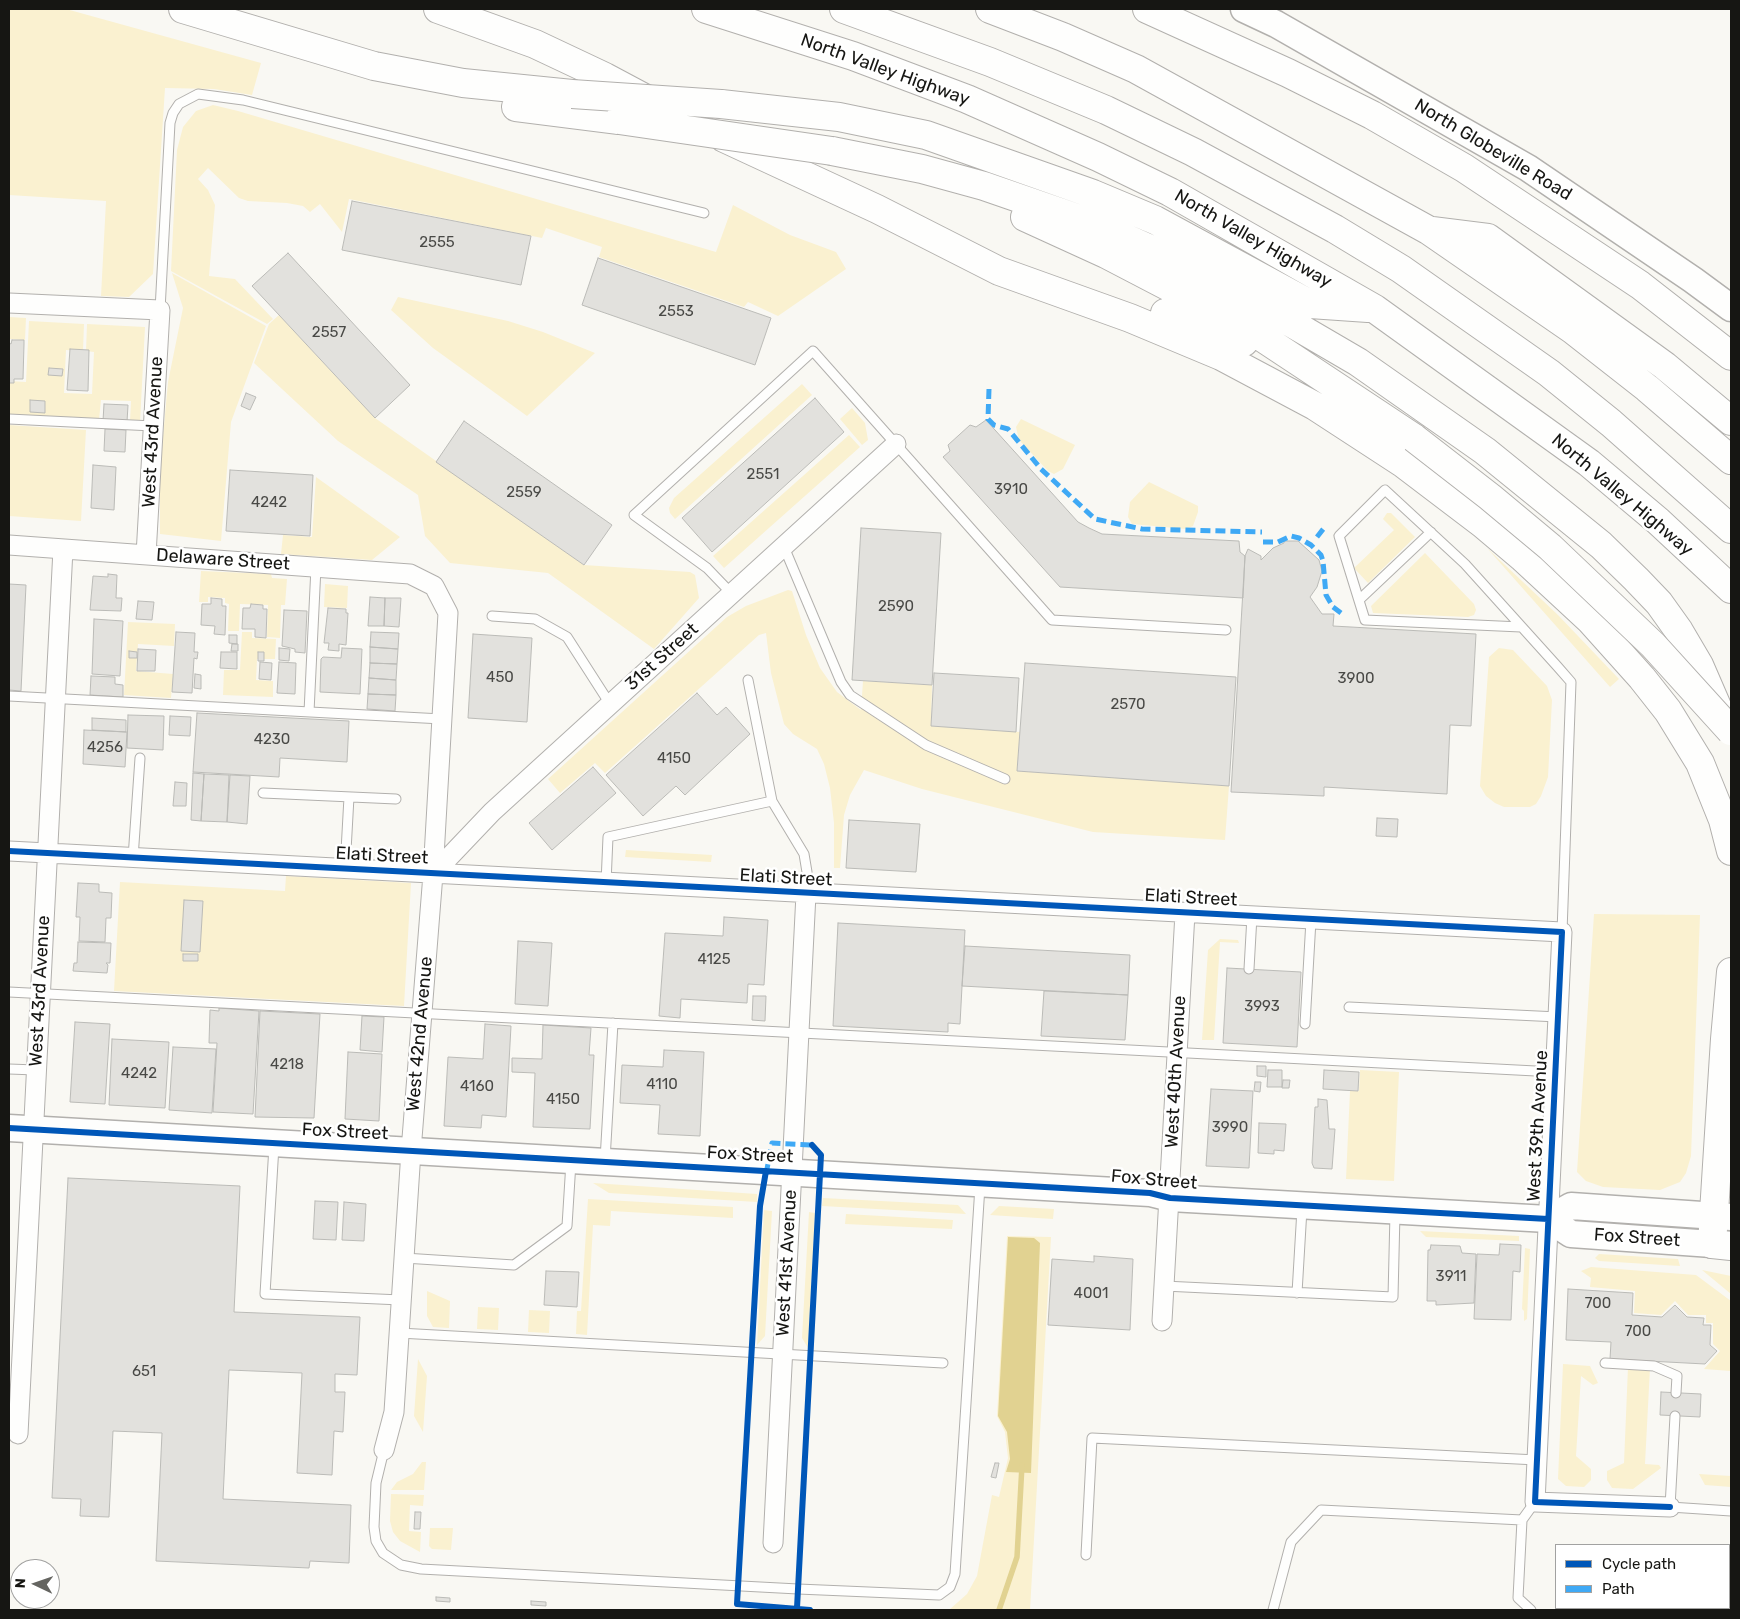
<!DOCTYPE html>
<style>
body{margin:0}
#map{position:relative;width:1740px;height:1619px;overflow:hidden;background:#f9f8f3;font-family:Rubik,sans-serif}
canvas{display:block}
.frame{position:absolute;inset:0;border:10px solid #161613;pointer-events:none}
.legend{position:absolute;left:1555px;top:1544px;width:175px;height:65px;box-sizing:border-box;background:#fff;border:1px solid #a2a2a1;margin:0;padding:6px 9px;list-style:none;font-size:15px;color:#161613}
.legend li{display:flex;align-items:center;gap:10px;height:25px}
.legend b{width:25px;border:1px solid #a2a2a1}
.north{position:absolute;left:10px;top:1559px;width:50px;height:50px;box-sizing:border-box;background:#fff;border:1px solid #a2a2a1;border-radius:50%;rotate:273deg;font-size:14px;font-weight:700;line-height:20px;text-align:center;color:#161613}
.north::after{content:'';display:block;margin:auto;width:18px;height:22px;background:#656561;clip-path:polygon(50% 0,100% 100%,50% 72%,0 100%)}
</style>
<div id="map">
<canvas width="1740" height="1619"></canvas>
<div class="frame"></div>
<ul class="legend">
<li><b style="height:6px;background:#0057b8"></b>Cycle path</li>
<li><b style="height:6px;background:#3fa9f5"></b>Path</li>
</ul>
<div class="north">N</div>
</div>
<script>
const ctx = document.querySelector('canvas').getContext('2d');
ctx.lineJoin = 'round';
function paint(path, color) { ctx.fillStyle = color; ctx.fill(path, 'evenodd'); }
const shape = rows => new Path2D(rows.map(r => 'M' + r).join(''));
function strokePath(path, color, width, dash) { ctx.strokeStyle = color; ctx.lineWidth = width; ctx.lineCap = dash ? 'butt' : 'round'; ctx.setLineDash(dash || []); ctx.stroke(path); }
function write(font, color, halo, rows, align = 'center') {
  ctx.font = font + ' Rubik,sans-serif'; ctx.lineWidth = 5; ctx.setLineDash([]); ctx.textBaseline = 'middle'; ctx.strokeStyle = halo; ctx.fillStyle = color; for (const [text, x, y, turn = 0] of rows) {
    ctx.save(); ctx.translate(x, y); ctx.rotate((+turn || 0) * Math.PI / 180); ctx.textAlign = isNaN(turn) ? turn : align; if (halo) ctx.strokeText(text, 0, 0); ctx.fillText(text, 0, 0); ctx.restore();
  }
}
paint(shape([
 [9,9,66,9,261,63,252,95,214,89,165,88,153,274,129,297,101,296,106,201,9,195],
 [213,105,238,111,716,252,733,205,790,235,836,252,846,269,778,316,748,302,744,307,599,257,602,247,546,228,542,238,349,199,342,232,320,204,310,212,303,206,287,203,248,201,239,198,208,168,198,179,208,190,215,205,209,276,235,279,273,319,267,324,171,271,177,150,183,127,196,111],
 [172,273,266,326,231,422,221,541,160,534,160,469,168,382,183,308],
 [398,297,508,321,543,332,595,353,527,416,433,348,391,310],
 [279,315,375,418,584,565,690,572,695,575,699,598,654,649,548,573,450,563,425,536,418,495,338,441,254,363,269,324],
 [9,317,26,318,25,340,9,339],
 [29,321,84,324,83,351,66,350,64,393,92,394,94,352,86,351,87,324,145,327,140,422,130,421,131,401,101,400,99,420,9,415,9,381,26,382],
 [802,384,812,395,675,519,670,513,669,508,674,498],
 [852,408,865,423,868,440,862,445,840,419],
 [1021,419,1075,445,1063,469,1054,474,1048,471,1019,440,1016,427],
 [9,425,86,430,81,521,9,516],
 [849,435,860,447,724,568,713,556],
 [316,477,400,537,372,560,281,554,283,535,312,537],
 [1149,482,1198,506,1198,512,1193,526,1186,529,1132,524,1128,517,1130,502],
 [1387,513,1391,513,1415,537,1368,583,1354,568,1394,530,1383,519],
 [1487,548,1558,615,1619,679,1610,687],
 [1425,553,1474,604,1476,610,1474,615,1468,617,1373,613,1371,606],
 [201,571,271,574,272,578,287,579,285,605,281,605,280,638,267,637,268,605,240,604,239,631,228,631,229,604,225,603,225,598,208,597,208,602,199,602],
 [325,584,348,586,347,608,324,607],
 [788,590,792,591,806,635,820,668,837,692,861,710,863,681,932,685,931,726,1020,732,1017,771,1229,786,1225,840,1093,832,922,789,864,770,850,795,844,815,840,868,834,868,834,823,830,788,824,764,817,749,793,734,784,724,771,673,766,633,759,635,605,773,595,763,560,793,548,779,727,617,746,606],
 [128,622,175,624,174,646,138,644,136,671,173,674,171,698,124,695],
 [242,632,252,632,252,638,276,639,275,659,257,659,256,680,273,681,273,697,223,695,224,670,240,670],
 [1499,648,1513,650,1547,686,1552,700,1548,777,1541,796,1536,804,1530,807,1504,807,1495,803,1486,796,1480,786,1489,657],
 [626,850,712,855,711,862,625,857],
 [286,876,411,883,404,1006,114,991,120,882,285,891],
 [1594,914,1700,915,1691,1156,1686,1173,1680,1182,1660,1190,1603,1187,1586,1181,1577,1172],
 [1220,939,1238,940,1239,943,1220,942,1214,1040,1202,1040,1208,950],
 [1360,1070,1399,1072,1394,1181,1346,1179,1350,1091,1359,1091],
 [593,1183,757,1194,757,1202,609,1193],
 [823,1198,958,1205,966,1214,822,1206],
 [588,1199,733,1207,733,1218,611,1211,610,1226,593,1225,587,1335,576,1334,577,1311,581,1311],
 [999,1206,1054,1209,1053,1219,990,1215],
 [764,1210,772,1211,765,1336,757,1345],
 [809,1212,815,1213,808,1348,802,1338],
 [846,1214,953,1220,952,1229,845,1224],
 [1420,1231,1519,1236,1519,1241,1426,1237],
 [1007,1236,1051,1237,1030,1610,949,1610,967,1594,977,1576,992,1495,999,1497,1008,1458,1005,1432,997,1416],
 [1525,1248,1530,1249,1527,1319,1524,1321,1524,1311,1522,1309],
 [1599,1254,1678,1259,1680,1266,1599,1261,1595,1258],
 [1591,1267,1696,1275,1731,1301,1731,1371,1704,1369,1720,1351,1713,1344,1713,1323,1706,1323,1706,1315,1688,1315,1675,1301,1661,1315,1634,1313,1635,1291,1590,1287,1591,1278,1581,1271],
 [1702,1270,1731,1276,1731,1294],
 [427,1291,450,1301,449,1328,433,1327,427,1316],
 [478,1307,499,1308,498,1330,477,1329],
 [529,1310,550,1311,549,1333,528,1332],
 [418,1359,427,1376,423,1432,414,1416],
 [1563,1364,1590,1366,1598,1383,1593,1385,1581,1376,1576,1456,1591,1469,1591,1480,1584,1487,1566,1486,1558,1479],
 [1628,1367,1650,1368,1645,1464,1659,1465,1661,1468,1633,1489,1612,1488,1607,1480,1607,1471,1624,1463],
 [422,1462,426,1462,424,1490,391,1490,397,1482,413,1474],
 [1699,1474,1731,1476,1731,1487,1705,1485],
 [391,1494,424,1495,423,1506,410,1505,409,1531,421,1532,420,1552,400,1541,393,1532,390,1521],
 [430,1528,453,1528,451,1550,432,1549,429,1546]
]), '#faf1d0');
paint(shape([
 [1008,1237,1034,1238,1040,1243,1031,1473,1006,1472,1010,1459,1007,1432,998,1416]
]), '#e1d291');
strokePath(shape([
 [999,1610,1017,1557,1022,1465]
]), '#e1d291', 5.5);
const building = shape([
 [352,201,531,236,521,285,342,250,352,201],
 [288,253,410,385,375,418,252,286,288,253],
 [598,258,771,318,755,365,582,305,598,258],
 [12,340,24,340,24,344,23,379,14,379,14,383,9,383,9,343,11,344,12,340],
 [70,349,89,350,88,391,67,390,70,349],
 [49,368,63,369,62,376,48,375,49,368],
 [246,393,256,397,250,410,241,406,246,393],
 [815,398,844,432,712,552,682,518,815,398],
 [30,400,45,401,45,413,30,412,30,400],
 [104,404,128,405,127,422,103,421,104,404],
 [986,420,1078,522,1089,528,1102,534,1239,541,1240,552,1245,556,1243,598,1060,587,943,457,950,451,948,445,970,425,976,427,986,420],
 [464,421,612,525,584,565,436,462,464,421],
 [105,429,126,430,125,452,104,451,105,429],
 [93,465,116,467,114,510,91,508,93,465],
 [230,470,313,475,310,536,226,531,230,470],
 [861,528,941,533,932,685,852,680,861,528],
 [1284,541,1298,541,1319,560,1322,571,1317,587,1310,597,1322,614,1334,614,1333,626,1476,634,1471,726,1450,725,1447,794,1324,787,1324,796,1231,792,1245,556,1248,549,1261,556,1261,560,1273,548,1284,543,1284,541],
 [108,574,117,575,116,598,122,598,121,611,90,610,93,576,108,577,108,574],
 [9,584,26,585,21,691,9,690,9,584],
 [370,597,385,598,384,626,368,626,370,597],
 [211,598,222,599,222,606,226,606,225,635,214,634,215,626,201,625,202,604,211,604,211,598],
 [385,598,401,598,399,627,384,626,385,598],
 [138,601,154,602,152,620,136,619,138,601],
 [251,604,263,605,263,609,267,609,266,638,255,637,255,629,242,629,243,608,250,608,251,604],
 [328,608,346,609,346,613,348,613,346,645,339,644,339,651,328,650,329,643,324,643,328,608],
 [284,610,307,611,305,653,295,652,295,649,282,646,284,610],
 [94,619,123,621,120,676,92,674,94,619],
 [176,632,195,633,194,652,198,652,197,659,194,658,192,693,172,692,176,632],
 [371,632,399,633,398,649,370,647,371,632],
 [473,634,532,638,527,722,468,718,473,634],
 [229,635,237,635,237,644,229,643,229,635],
 [232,644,238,644,238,651,231,651,232,644],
 [370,647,398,649,397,664,370,663,370,647],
 [279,648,290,649,289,661,279,660,279,648],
 [342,648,362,649,360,694,320,692,321,659,323,657,341,658,342,648],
 [138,649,156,650,155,671,137,671,138,649],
 [129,651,137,652,137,658,129,658,129,651],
 [221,652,237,652,237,669,220,668,221,652],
 [258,652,264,652,264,661,258,661,258,652],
 [260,662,272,663,271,680,259,679,260,662],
 [279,662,296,663,295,694,277,693,279,662],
 [370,663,397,664,396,680,369,678,370,663],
 [1025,663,1236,677,1229,786,1017,771,1025,663],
 [934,673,1019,678,1016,732,931,726,934,673],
 [195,674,201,675,201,689,194,688,195,674],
 [91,676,115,677,115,684,123,685,123,697,90,695,91,676],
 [369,678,396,680,396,695,368,694,369,678],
 [697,693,717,715,726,707,750,734,685,795,676,786,643,816,606,775,697,693],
 [368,694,396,695,395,711,367,709,368,694],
 [197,713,349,721,347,762,280,758,279,777,193,772,197,713],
 [128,715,164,716,163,750,127,748,128,715],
 [170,716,191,717,190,736,169,735,170,716],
 [92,718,126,720,126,732,92,730,92,718],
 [84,730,127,732,125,767,83,764,84,730],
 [593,767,616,793,552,850,529,823,593,767],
 [193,773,204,774,201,821,191,820,193,773],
 [204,774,229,775,227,822,201,821,204,774],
 [230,775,250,776,247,824,227,822,230,775],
 [175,782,187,783,186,806,173,806,175,782],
 [1377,818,1398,819,1397,837,1376,836,1377,818],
 [849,820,920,824,916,872,846,868,849,820],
 [78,883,99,884,99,892,112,893,111,918,106,918,105,942,79,941,80,917,76,917,78,883],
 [184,900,203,901,200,952,181,951,184,900],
 [724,917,768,920,764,985,748,984,747,1003,681,999,680,1018,659,1016,665,933,723,936,724,917],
 [838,923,965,930,960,1024,948,1023,948,1032,833,1026,838,923],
 [518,941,552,943,548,1006,515,1004,518,941],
 [78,942,111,943,110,963,106,963,108,965,107,973,73,971,74,963,77,963,78,942],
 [965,946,1130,955,1128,995,962,986,965,946],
 [183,954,198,954,198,961,183,961,183,954],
 [1227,968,1301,972,1297,1047,1223,1043,1227,968],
 [1044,991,1128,995,1125,1040,1041,1036,1044,991],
 [753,996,766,996,765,1021,752,1020,753,996],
 [219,1008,259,1011,253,1114,213,1112,217,1043,209,1043,210,1010,219,1011,219,1008],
 [260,1011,320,1014,314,1118,255,1117,260,1011],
 [362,1016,384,1017,382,1052,360,1050,362,1016],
 [75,1022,110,1024,105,1104,70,1102,75,1022],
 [485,1024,511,1026,506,1117,482,1115,481,1128,444,1126,448,1057,483,1059,485,1024],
 [543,1025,591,1028,589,1055,594,1055,590,1129,533,1127,535,1073,512,1072,512,1058,542,1059,543,1025],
 [112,1039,169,1042,165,1108,109,1105,112,1039],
 [173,1047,216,1049,212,1113,169,1110,173,1047],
 [664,1050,704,1052,700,1136,658,1134,660,1105,620,1103,622,1065,663,1067,664,1050],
 [348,1052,382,1054,379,1121,345,1119,348,1052],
 [1257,1066,1266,1066,1266,1077,1257,1076,1257,1066],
 [1268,1070,1282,1070,1282,1087,1267,1087,1268,1070],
 [1324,1070,1359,1072,1358,1091,1323,1089,1324,1070],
 [1283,1080,1290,1080,1289,1088,1282,1088,1283,1080],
 [1255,1082,1261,1082,1260,1092,1254,1091,1255,1082],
 [1211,1089,1253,1091,1249,1168,1206,1166,1211,1089],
 [1318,1099,1327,1100,1329,1129,1335,1129,1332,1169,1314,1168,1312,1163,1315,1107,1318,1107,1318,1099],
 [1259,1123,1286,1124,1284,1151,1274,1150,1274,1154,1258,1153,1259,1123],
 [68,1178,240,1186,234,1312,360,1317,357,1375,335,1374,335,1392,345,1392,343,1432,334,1431,332,1475,297,1473,302,1373,229,1370,223,1499,351,1505,349,1563,310,1561,309,1568,156,1561,162,1433,113,1431,109,1517,80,1516,81,1499,52,1498,68,1178],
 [315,1201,338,1202,336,1240,313,1239,315,1201],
 [344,1202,366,1204,364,1241,342,1240,344,1202],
 [1500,1244,1521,1245,1520,1272,1513,1271,1511,1320,1474,1319,1477,1254,1499,1255,1500,1244],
 [1431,1245,1460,1246,1462,1253,1476,1254,1474,1303,1436,1305,1436,1301,1427,1301,1428,1250,1430,1250,1431,1245],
 [1094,1256,1133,1259,1130,1330,1048,1325,1052,1259,1094,1262,1094,1256],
 [546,1271,579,1272,577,1307,544,1305,546,1271],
 [1568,1289,1633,1293,1632,1315,1662,1317,1675,1305,1687,1317,1704,1318,1703,1325,1711,1325,1710,1345,1717,1351,1705,1364,1610,1359,1611,1342,1566,1340,1568,1289],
 [1661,1392,1701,1394,1700,1417,1660,1415,1661,1392],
 [995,1463,999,1463,996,1478,991,1477,995,1463],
 [415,1512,421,1512,420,1529,414,1529,415,1512],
 [436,1597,450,1598,450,1602,436,1601,436,1597],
 [531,1601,546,1602,546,1606,531,1605,531,1601]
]);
paint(building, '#e2e1dd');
strokePath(building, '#bbbbb7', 1);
const lane = shape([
 [160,310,170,123,173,113,179,104,198,94,243,100,704,213],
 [9,419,153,426],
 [784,547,841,682,850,695,926,745,1005,779],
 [732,594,707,568,634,515,813,351,1052,620,1226,630],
 [1359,600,1431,532],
 [492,616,535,619,567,637,610,704],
 [1521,627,1365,620,1339,536,1385,490,1465,564,1557,666,1571,682,1562,932],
 [748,680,772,801],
 [9,696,442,719],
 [309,712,316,567],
 [263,793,396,799],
 [133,858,140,758],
 [345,869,349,797],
 [606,883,608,837,772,801,804,854,807,872,806,894],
 [1249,969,1252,916],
 [9,992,1555,1072],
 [1349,1007,1558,1017],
 [1305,1024,1311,920],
 [9,1069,36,1070],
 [274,1146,265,1294,401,1300],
 [605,1160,613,1023],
 [404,1258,514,1265,567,1226,571,1162],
 [1164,1286,1393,1297,1395,1213],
 [1297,1293,1302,1209],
 [399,1333,943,1363],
 [1605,1363,1654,1366,1677,1376,1676,1393],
 [1675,1416,1670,1507,1731,1511],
 [384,1450,376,1483,374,1527,376,1541,383,1553,401,1565,421,1569,798,1589,939,1595,950,1587,955,1574,980,1186],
 [1086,1555,1092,1438,1537,1460],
 [1273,1610,1291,1542,1321,1510,1522,1520],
 [1531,1610,1518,1598,1522,1520,1535,1502]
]);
const street = shape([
 [9,303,160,310,146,555],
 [9,545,410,574,434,586,448,613,433,874,411,1151,394,1412,384,1450],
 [9,851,1562,932,1535,1502,1670,1507],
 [433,874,492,812,896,444],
 [1162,1321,1185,913],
 [18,1434,63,549],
 [773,1543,806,894]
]);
const secondary = shape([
 [1244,9,1276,24,1528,168,1693,280,1731,308],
 [9,1128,1150,1193,1170,1198,1548,1219,1571,1206,1731,1217],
 [1548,1219,1571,1234,1712,1244]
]);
const primary = shape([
 [1712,1244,1731,1246]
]);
const highway = shape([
 [183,9,374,66,463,83,572,94],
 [438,9,535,44,605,77,650,101],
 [706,9,853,56,967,99,1098,157,1170,192,1375,309,1589,463,1658,521,1731,589],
 [844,9,990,62,1106,110,1193,152,1335,229,1401,269,1549,373,1611,423,1731,529],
 [990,9,1063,37,1136,69,1428,230,1573,330,1647,388,1731,460],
 [1147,9,1288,73,1372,115,1464,168,1640,285,1731,356],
 [721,104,839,117,926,135,1093,194,1155,220,1310,304,1368,308],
 [516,107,619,120],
 [724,138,877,209,999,271,1130,318,1221,356,1315,406,1404,464,1483,524,1522,557,1590,620,1642,678,1668,711,1700,763,1723,820,1731,851],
 [832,151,922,169,984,186,1094,224,1193,268,1245,296,1358,362,1485,451,1601,545,1636,579,1659,603,1679,631,1699,665,1722,718],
 [1025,217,1106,254,1248,328,1414,438],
 [1432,231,1488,238,1665,366,1731,421],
 [1165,313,1244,342],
 [1712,1244,1725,1039,1731,972]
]);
strokePath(lane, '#b2b0ad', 11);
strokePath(street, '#b2b0ad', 21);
strokePath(secondary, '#b2b0ad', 29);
strokePath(primary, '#b2b0ad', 30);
strokePath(highway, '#b2b0ad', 30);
strokePath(lane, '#fefefd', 9);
strokePath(street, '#fefefd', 19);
strokePath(secondary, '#fefefd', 26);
strokePath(primary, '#fefefd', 28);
strokePath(highway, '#fefefd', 28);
const highwayBridge = shape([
 [572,94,721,104],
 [619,120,832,151],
 [1414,438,1490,497,1550,547,1653,645,1731,731]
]);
strokePath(highwayBridge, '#b2b0ad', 30, []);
strokePath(highwayBridge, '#fefefd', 28);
strokePath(shape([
 [989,389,988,419,994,425,1008,429,1041,469,1095,519,1142,529,1262,532],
 [1317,537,1324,528],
 [1263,542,1278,542,1291,536,1299,538,1311,545,1321,555,1323,561,1326,595,1333,607,1341,613],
 [766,1174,772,1143,812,1145]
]), '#3fa9f5', 5, [10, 5]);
strokePath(shape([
 [9,851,1562,932,1535,1502,1670,1507],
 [9,1128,1150,1193,1170,1198,1548,1219],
 [766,1171,760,1206,737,1604,810,1610],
 [797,1608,821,1155,812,1145]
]), '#0057b8', 6);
write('15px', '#494946', null, [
 ["2555",437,243],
 ["2553",676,312],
 ["2557",329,333],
 ["2551",763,475],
 ["3910",1011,490],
 ["2559",524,493],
 ["4242",269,503],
 ["2590",896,607],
 ["450",500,678],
 ["3900",1356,679],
 ["2570",1128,705],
 ["4230",272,740],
 ["4256",105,748],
 ["4150",674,759],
 ["4125",714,960],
 ["3993",1262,1007],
 ["4218",287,1065],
 ["4242",139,1074],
 ["4110",662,1085],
 ["4160",477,1087],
 ["4150",563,1100],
 ["3990",1230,1128],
 ["3911",1451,1277],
 ["4001",1091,1294],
 ["700",1598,1304],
 ["700",1638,1332],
 ["651",144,1372]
]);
write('18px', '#161613', '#fff', [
 ["North Valley Highway",885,70,20],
 ["North Globeville Road",1493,150,31],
 ["North Valley Highway",1253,239,30],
 ["West 43rd Avenue",153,432,-87],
 ["North Valley Highway",1622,495,40],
 ["Delaware Street",223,560,4],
 ["31st Street",662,657,-42],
 ["Elati Street",382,856,3],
 ["Elati Street",786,878,3],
 ["Elati Street",1191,898,3],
 ["West 43rd Avenue",40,991,-87],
 ["West 42nd Avenue",420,1034,-85],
 ["West 40th Avenue",1176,1072,-87],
 ["West 39th Avenue",1538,1126,-87],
 ["Fox Street",345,1132,3],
 ["Fox Street",750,1155,3],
 ["Fox Street",1154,1180,5],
 ["Fox Street",1637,1238,4],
 ["West 41st Avenue",787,1263,-87]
]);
</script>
